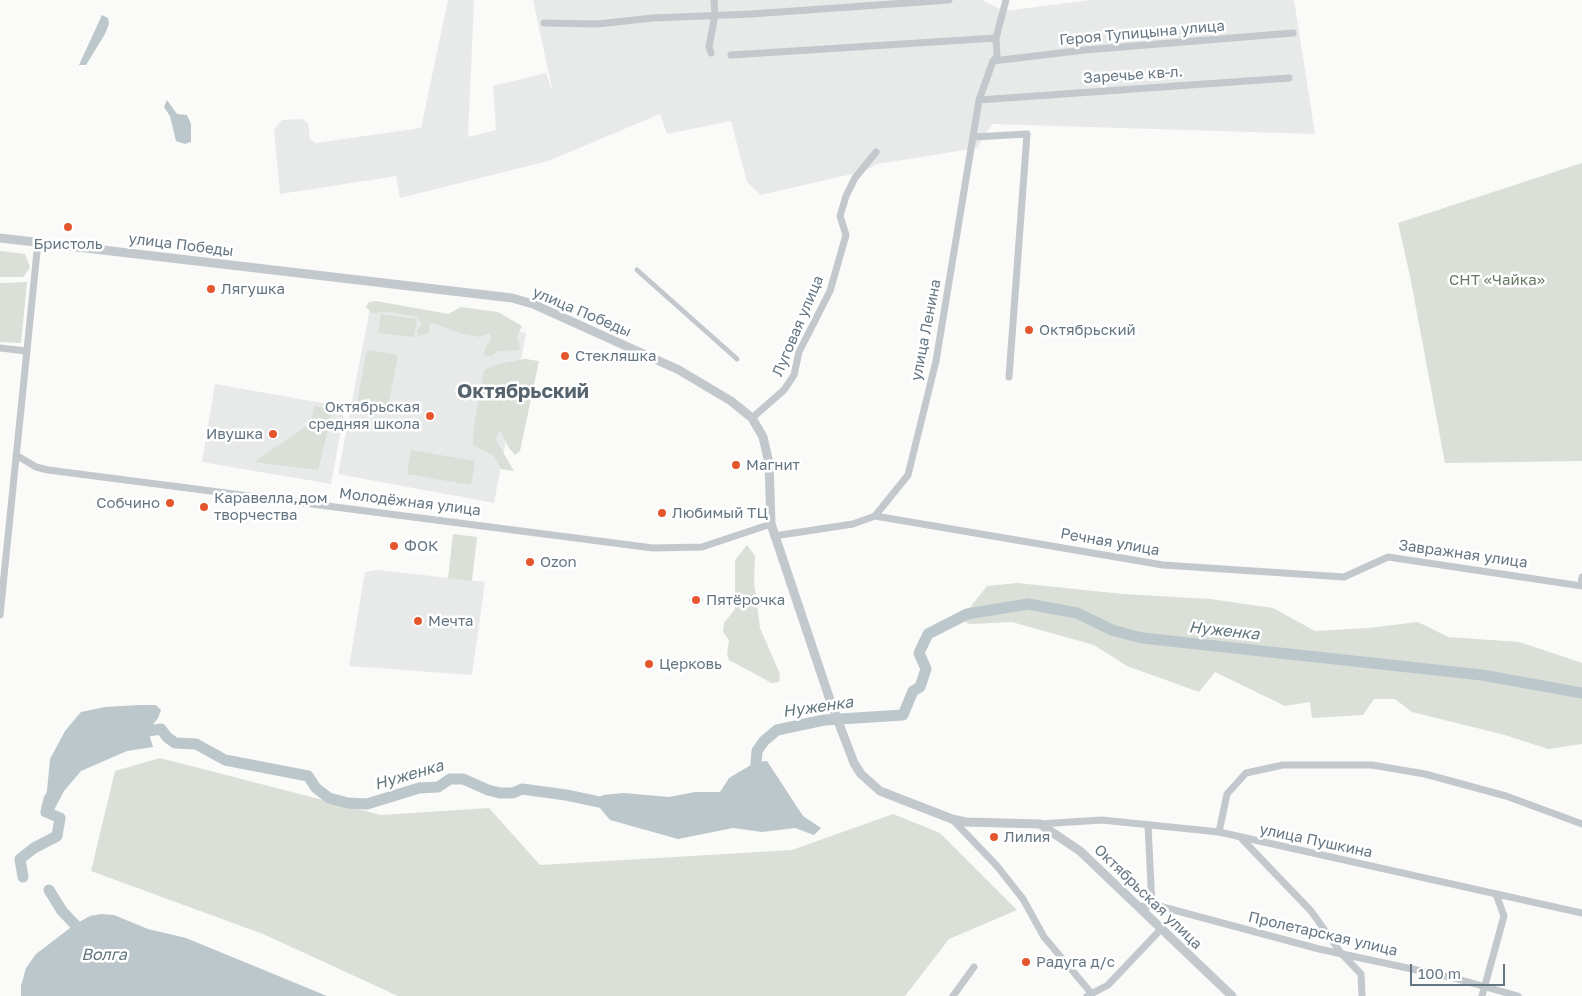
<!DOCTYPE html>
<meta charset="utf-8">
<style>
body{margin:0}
#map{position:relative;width:1582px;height:996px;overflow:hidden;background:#fafaf8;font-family:"Golos Text",sans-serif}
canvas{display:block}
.scale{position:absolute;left:1410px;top:964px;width:95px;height:22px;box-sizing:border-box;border:2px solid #657683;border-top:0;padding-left:6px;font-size:15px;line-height:18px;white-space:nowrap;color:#657683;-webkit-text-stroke:4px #fff;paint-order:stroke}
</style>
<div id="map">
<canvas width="1582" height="996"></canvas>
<div class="scale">100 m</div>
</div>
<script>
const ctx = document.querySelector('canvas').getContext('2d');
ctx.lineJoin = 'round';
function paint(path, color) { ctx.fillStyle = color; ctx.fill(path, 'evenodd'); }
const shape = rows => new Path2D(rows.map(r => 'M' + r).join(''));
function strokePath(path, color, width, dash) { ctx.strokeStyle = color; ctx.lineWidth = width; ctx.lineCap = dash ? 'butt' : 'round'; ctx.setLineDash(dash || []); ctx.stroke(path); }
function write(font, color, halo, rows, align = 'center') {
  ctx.font = font + ' "Golos Text",sans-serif'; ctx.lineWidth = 5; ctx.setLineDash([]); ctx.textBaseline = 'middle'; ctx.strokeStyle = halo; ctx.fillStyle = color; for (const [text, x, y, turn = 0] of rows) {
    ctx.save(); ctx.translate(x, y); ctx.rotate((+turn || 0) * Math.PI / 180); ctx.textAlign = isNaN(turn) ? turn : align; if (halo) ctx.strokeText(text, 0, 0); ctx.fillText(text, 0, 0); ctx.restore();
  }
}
paint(shape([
 [448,0,474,0,468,137,496,130,493,86,546,73,553,93,533,0,982,0,1004,11,1091,0,1294,0,1315,134,992,124,977,148,877,164,865,171,761,195,747,182,731,121,667,134,660,114,548,161,400,198,396,176,280,194,274,130,282,120,302,119,308,123,310,139,316,143,421,128],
 [371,303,526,333,494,503,338,474],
 [215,384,345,407,331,484,202,462],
 [377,570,485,582,472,675,349,666,365,572]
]), '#e8e9e9');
paint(shape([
 [1582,163,1582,461,1445,463,1410,276,1398,223],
 [0,251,25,254,30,267,27,272,23,277,0,277],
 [27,282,21,343,0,342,0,283],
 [376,301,448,314,461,307,498,312,522,326,517,336,520,350,498,351,492,356,483,355,486,346,491,339,490,333,480,337,463,334,436,324,429,324,429,332,418,337,417,330,422,325,418,317,389,312,372,313,366,307,369,302],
 [381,314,417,319,414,337,378,333],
 [367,350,398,355,387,413,356,407],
 [525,359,539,361,520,451,515,455,509,448,501,432,498,432,496,440,514,471,501,469,494,456,473,445,474,426,484,370,498,364],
 [314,406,333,409,318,470,254,462,311,423],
 [411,450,475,461,471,485,407,474],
 [453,534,477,537,472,581,448,578],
 [747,545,755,556,754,582,760,628,780,674,779,682,771,683,759,676,729,660,727,654,729,640,723,632,724,623,735,609,735,560],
 [1017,583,1123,594,1210,599,1273,608,1315,631,1368,628,1418,622,1448,637,1519,642,1582,663,1582,744,1548,749,1505,735,1412,712,1395,699,1374,699,1363,715,1312,718,1310,702,1285,706,1215,672,1199,692,1127,666,1094,645,1012,622,970,624,960,620,987,586],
 [160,758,381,815,489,808,540,865,792,850,893,814,940,833,1017,910,949,939,905,996,398,996,263,934,91,871,115,771]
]), '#dadfd7');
paint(shape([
 [102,15,108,18,109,24,105,34,86,65,79,65],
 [167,100,177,114,187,115,191,124,191,142,185,144,176,141,170,116,164,107],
 [140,705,156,705,161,710,158,718,148,731,153,747,127,751,81,771,64,791,54,810,46,812,41,808,47,791,50,759,65,731,81,712,105,707],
 [767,761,803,816,821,828,814,835,795,828,762,832,733,828,678,839,610,820,594,801,603,795,624,793,669,797,695,792,720,792,729,778,756,762],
 [101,914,114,915,148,929,186,938,327,996,21,996,21,986,26,968,36,954,74,925,90,916]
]), '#bbc7cb');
strokePath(shape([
 [135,733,161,729,167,737,175,743,196,744,225,760,308,776,316,788,329,798,348,803,367,804,419,788,438,787,450,779,463,779,488,790,500,793,513,793,522,789,566,795,609,804],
 [755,777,757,751,764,741,777,730,824,720,903,715,913,691,920,687,926,669,919,653,928,634,967,614,1028,604,1077,613,1112,630,1142,638,1482,675,1582,693],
 [23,877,20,859,34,848,57,836,60,818,46,812,49,799],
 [49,890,62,911,84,934]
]), '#bbc7cb', 11);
strokePath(shape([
 [637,270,737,359]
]), '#c3c8cc', 5);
strokePath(shape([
 [544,23,597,24,653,18,751,14,949,0],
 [711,53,709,47,715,15,714,0],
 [731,55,996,38],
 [993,61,1085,50,1293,33],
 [979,100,1289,78],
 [974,137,1027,134,1009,377],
 [0,348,26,351],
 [752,418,784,390,794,375,799,352,830,291,846,235,840,216,846,196,855,178,876,152],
 [16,455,36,467,48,470,653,548,702,547,771,524],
 [875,516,1163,565,1344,577,1388,557,1582,586],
 [774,536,853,524,875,516,908,475,936,361,979,100,993,61,997,57,996,38,1006,0],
 [1581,586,1582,577],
 [0,615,38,242],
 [952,819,997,866,1023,899,1044,937,1092,994],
 [1040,824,1102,820,1219,832,1582,913],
 [1148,825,1152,906],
 [1219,832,1227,794,1246,773,1283,765,1372,765,1425,774,1506,796,1582,824],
 [1242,839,1311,911,1341,953,1361,974,1362,996],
 [1139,906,1159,906,1319,949,1454,978,1518,996],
 [953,996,974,967],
 [1087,996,1108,985,1162,928],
 [1482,996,1504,916,1496,894]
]), '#c3c8cc', 7);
strokePath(shape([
 [0,238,512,298,533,304,679,370,731,401,752,418,763,437,769,463,771,524,830,700,854,763,861,774,880,791,952,819,966,822,1040,824,1080,851,1232,996]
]), '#c3c8cc', 9);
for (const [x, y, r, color] of [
 [68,227,5,"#e4572e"],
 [211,289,5,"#e4572e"],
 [1029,330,5,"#e4572e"],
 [565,356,5,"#e4572e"],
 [430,416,5,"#e4572e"],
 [273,434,5,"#e4572e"],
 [736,465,5,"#e4572e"],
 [170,503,5,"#e4572e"],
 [204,507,5,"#e4572e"],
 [662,513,5,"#e4572e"],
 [394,546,5,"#e4572e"],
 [530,562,5,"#e4572e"],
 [696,600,5,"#e4572e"],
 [418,621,5,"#e4572e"],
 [649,664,5,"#e4572e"],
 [994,837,5,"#e4572e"],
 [1026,962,5,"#e4572e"]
]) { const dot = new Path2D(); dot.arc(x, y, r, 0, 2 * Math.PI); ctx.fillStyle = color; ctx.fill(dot); strokePath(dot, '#fff', 2); }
write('15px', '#657683', '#fff', [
 ["Героя Тупицына улица",1142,33,-5],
 ["Заречье кв-л.",1133,75,-4],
 ["улица Победы",181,245,7],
 ["улица Победы",582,312,23],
 ["Луговая улица",798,326,-67],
 ["улица Ленина",926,330,-79],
 ["Молодёжная улица",410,502,7],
 ["Речная улица",1110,542,10],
 ["Завражная улица",1463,554,8],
 ["улица Пушкина",1316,841,12],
 ["Октябрьская улица",1148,897,44],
 ["Пролетарская улица",1323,934,13]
]);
write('15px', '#657683', '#fff', [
 ["Бристоль",68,244,"center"],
 ["Лягушка",221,289],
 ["Октябрьский",1039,330],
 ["Стекляшка",575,356],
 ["Октябрьская",420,407,"right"],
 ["средняя школа",420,424,"right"],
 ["Ивушка",263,434,"right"],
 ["Магнит",746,465],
 ["Каравелла,дом",214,498],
 ["творчества",214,515],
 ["Собчино",160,503,"right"],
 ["Любимый ТЦ",672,513],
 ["ФОК",404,546],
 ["Ozon",540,562],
 ["Пятёрочка",706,600],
 ["Мечта",428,621],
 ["Церковь",659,664],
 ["Лилия",1004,837],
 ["Радуга д/с",1036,962]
], 'left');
write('15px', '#687a64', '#fff', [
 ["СНТ «Чайка»",1497,280]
]);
write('italic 16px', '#60757c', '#fff', [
 ["Нуженка",1224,631,6],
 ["Нуженка",818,707,-8],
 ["Нуженка",409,775,-16],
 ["Волга",104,955]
]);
write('bold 20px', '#57646e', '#fff', [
 ["Октябрьский",523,392]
]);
</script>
